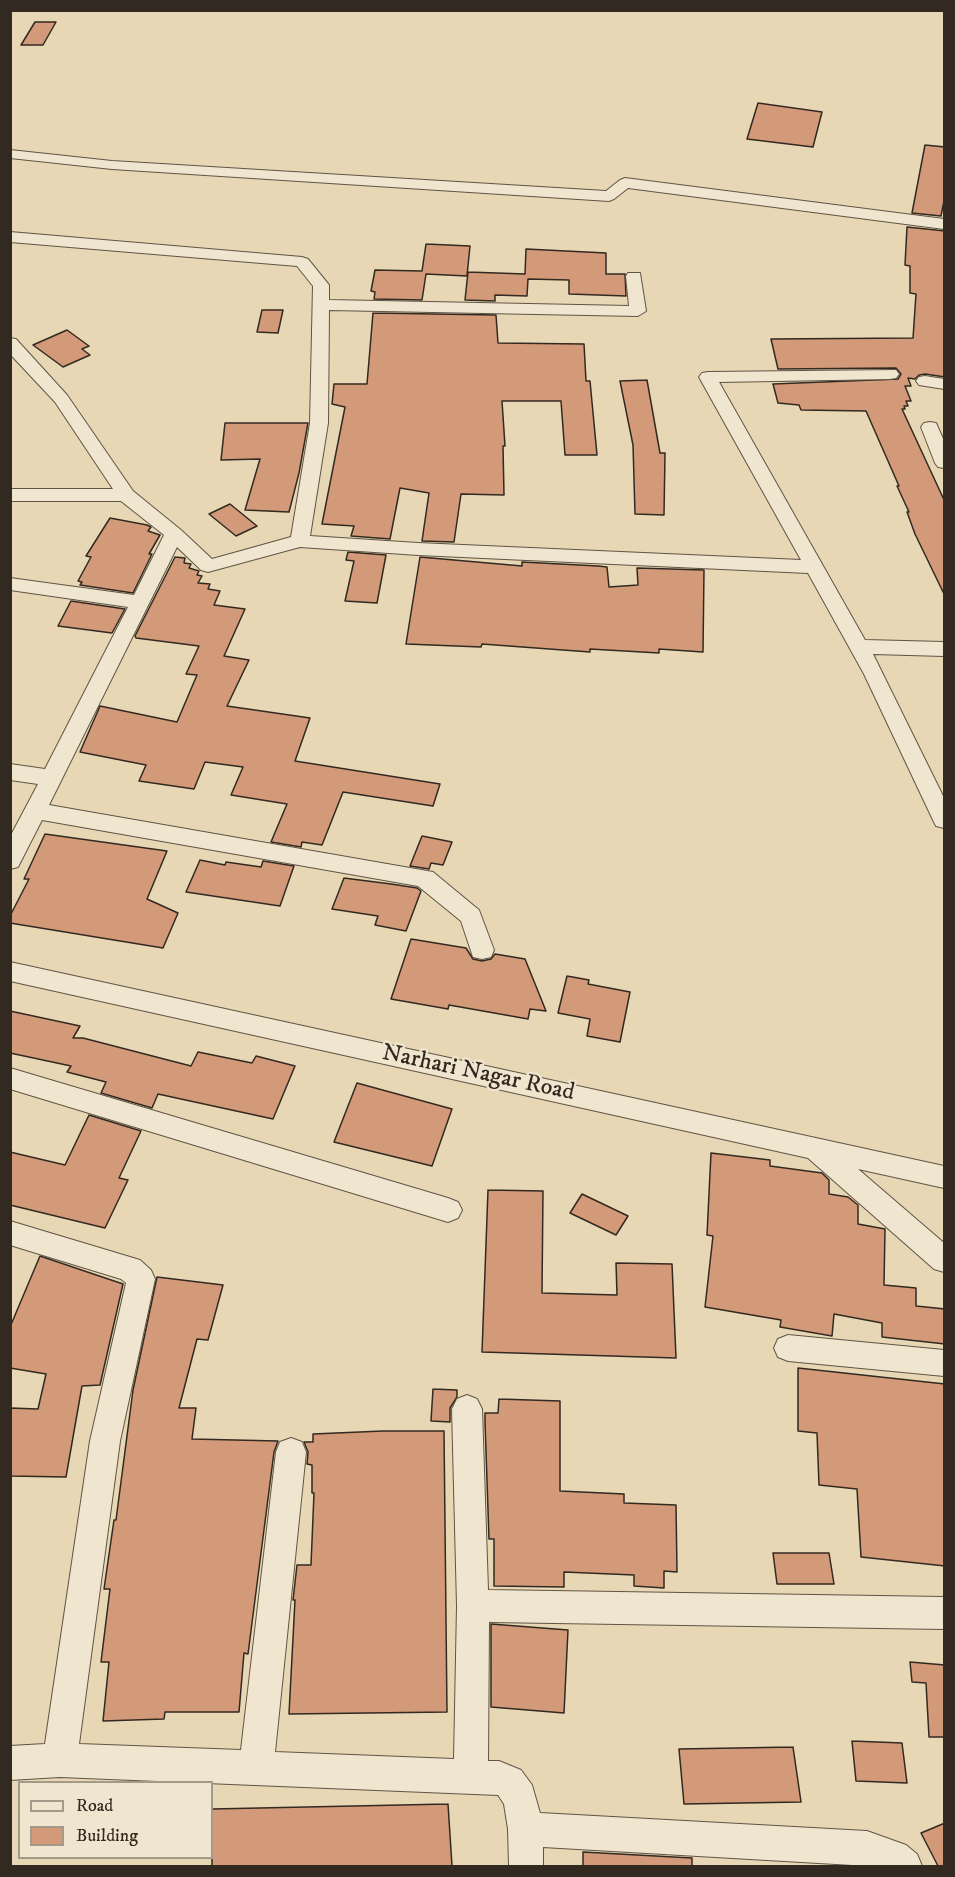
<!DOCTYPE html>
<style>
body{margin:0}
#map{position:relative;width:955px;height:1877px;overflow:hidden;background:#e8d7b5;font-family:"IM FELL DW Pica",serif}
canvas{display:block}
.frame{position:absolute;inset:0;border:12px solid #322920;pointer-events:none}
.legend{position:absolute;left:18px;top:1781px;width:195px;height:78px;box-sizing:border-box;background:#f0e5cf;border:2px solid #a49a89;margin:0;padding:8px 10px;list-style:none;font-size:18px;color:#322920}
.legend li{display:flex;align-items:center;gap:12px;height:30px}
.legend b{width:30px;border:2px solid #a49a89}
</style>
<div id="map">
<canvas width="955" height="1877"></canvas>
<div class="frame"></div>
<ul class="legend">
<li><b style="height:8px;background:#f0e5cf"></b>Road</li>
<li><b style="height:16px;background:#d39a7a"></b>Building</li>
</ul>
</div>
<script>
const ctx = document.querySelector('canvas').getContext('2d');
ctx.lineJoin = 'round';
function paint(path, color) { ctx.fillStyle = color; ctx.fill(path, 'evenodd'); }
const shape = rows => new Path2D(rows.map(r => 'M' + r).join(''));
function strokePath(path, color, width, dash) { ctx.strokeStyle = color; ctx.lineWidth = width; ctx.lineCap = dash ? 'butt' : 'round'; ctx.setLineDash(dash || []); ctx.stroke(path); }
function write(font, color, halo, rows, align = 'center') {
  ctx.font = font + ' "IM FELL DW Pica",serif'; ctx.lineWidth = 4.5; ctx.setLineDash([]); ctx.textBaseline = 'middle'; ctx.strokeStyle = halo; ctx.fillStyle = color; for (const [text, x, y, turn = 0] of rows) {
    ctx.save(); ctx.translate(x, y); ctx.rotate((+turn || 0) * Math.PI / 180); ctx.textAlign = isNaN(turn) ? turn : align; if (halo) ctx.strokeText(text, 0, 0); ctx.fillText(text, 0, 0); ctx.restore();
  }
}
const building = shape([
 [35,22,56,22,43,45,21,45,35,22],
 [758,103,822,112,813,147,747,139,758,103],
 [925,145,945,147,945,196,941,216,912,213,925,145],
 [907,227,945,231,945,377,925,374,919,375,915,379,908,378,911,386,905,386,911,401,906,401,908,406,904,406,905,409,902,409,945,502,945,596,915,534,907,512,909,512,897,486,899,486,866,411,801,410,799,405,778,403,773,384,898,379,901,374,896,368,778,369,771,339,913,338,916,294,910,293,910,266,905,265,907,227],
 [426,244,470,246,467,276,426,274,422,300,374,299,375,292,371,291,375,270,422,271,426,244],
 [526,249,606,253,606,274,625,274,626,296,569,294,569,280,528,279,527,296,495,295,495,301,465,300,468,272,525,274,526,249],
 [262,310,283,310,278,333,257,332,262,310],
 [373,313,496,315,498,343,584,344,586,381,590,381,597,455,565,455,561,401,502,401,505,446,503,446,504,495,461,494,454,542,422,541,429,493,400,488,390,539,351,536,354,526,322,524,345,407,332,404,334,384,367,384,373,313],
 [67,330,89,346,82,349,90,355,63,367,33,345,67,330],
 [647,380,660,453,665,453,664,515,635,514,633,445,620,381,647,380],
 [225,423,308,423,299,473,289,512,245,510,260,459,221,460,225,423],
 [230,504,257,526,236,536,209,514,230,504],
 [110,518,147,525,151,527,148,531,160,535,149,554,152,554,133,593,80,585,82,582,78,581,91,557,86,556,110,518],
 [348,552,386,555,377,603,345,601,354,561,346,560,348,552],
 [175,557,185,558,184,563,191,564,189,568,199,571,197,575,202,576,198,583,210,584,208,589,220,591,214,605,245,609,224,656,249,660,227,706,310,718,295,761,440,784,433,806,343,792,322,845,302,842,301,847,271,842,287,804,231,795,243,767,205,762,194,789,139,781,146,765,80,752,100,706,177,722,197,675,186,674,199,646,136,638,135,636,175,557],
 [420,557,522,566,522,562,598,566,607,567,609,587,638,585,637,568,704,570,703,652,659,649,659,653,590,649,590,652,482,644,481,647,406,644,420,557],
 [71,601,125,609,112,633,58,626,71,601],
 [45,834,167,851,147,899,178,913,163,948,10,923,10,916,29,879,24,879,45,834],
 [422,836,452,842,443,865,431,863,429,869,410,866,422,836],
 [200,860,225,865,226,862,261,867,263,861,294,866,280,906,186,892,200,860],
 [344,878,391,884,417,888,421,891,406,931,375,925,378,916,332,909,344,878],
 [411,939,466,948,473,959,482,961,491,959,495,954,525,959,546,1011,530,1009,528,1019,449,1005,448,1009,391,999,411,939],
 [567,976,589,980,588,984,630,992,620,1042,587,1036,590,1019,558,1013,567,976],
 [10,1011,80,1026,73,1038,83,1038,191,1066,198,1052,252,1063,256,1056,295,1066,273,1119,158,1094,152,1108,101,1093,106,1082,67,1072,71,1066,10,1053,10,1011],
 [357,1083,452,1109,432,1166,334,1142,357,1083],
 [89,1115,141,1131,119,1178,128,1180,105,1228,10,1205,10,1152,65,1165,89,1115],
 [711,1153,770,1160,770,1166,822,1173,829,1180,829,1194,848,1197,858,1205,858,1224,885,1229,884,1285,916,1288,916,1306,945,1309,945,1344,882,1337,882,1323,834,1314,832,1336,780,1327,781,1320,705,1307,713,1236,707,1235,711,1153],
 [488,1190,543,1191,542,1293,617,1295,616,1263,672,1264,676,1358,482,1352,488,1190],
 [582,1194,628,1216,616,1235,570,1213,582,1194],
 [40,1256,123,1284,100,1385,82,1386,66,1477,10,1476,10,1408,38,1409,46,1374,10,1368,10,1327,40,1256],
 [157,1277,223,1285,208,1340,197,1339,179,1408,196,1408,192,1439,278,1441,274,1452,248,1654,244,1653,239,1712,165,1712,164,1719,103,1721,109,1662,101,1662,110,1589,104,1589,114,1520,116,1520,133,1390,157,1277],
 [798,1368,945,1384,945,1566,861,1557,857,1489,819,1485,817,1433,798,1431,798,1368],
 [433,1389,457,1390,457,1397,450,1408,450,1422,431,1421,433,1389],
 [499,1399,560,1401,560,1491,624,1494,624,1503,676,1505,677,1572,664,1571,664,1588,634,1586,634,1575,564,1572,564,1587,494,1586,494,1539,489,1539,485,1422,485,1413,498,1413,499,1399],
 [383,1431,444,1431,447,1712,289,1714,295,1600,293,1600,297,1565,311,1565,314,1493,312,1493,312,1465,307,1464,308,1452,304,1442,313,1442,313,1434,383,1431],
 [773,1553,829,1553,834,1584,777,1584,773,1553],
 [491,1624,568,1630,564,1713,491,1707,491,1624],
 [910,1662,945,1665,945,1737,929,1737,926,1683,912,1682,910,1662],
 [852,1741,902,1743,907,1783,856,1781,852,1741],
 [793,1747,801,1802,684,1804,679,1749,793,1747],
 [448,1804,452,1866,212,1866,212,1809,448,1804],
 [945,1823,945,1866,938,1866,921,1833,945,1823],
 [583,1852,692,1858,692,1866,583,1866,583,1852]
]);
paint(building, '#d39a7a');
strokePath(building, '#322920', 1.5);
const minor = shape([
 [10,150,112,161,606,191,620,180,625,178,944,219,944,229,628,188,614,199,609,201,112,169,10,158,10,150],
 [10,232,302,257,308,259,329,285,329,300,629,306,626,276,628,273,640,273,646,311,638,316,329,310,328,423,310,536,418,543,801,560,699,377,702,373,708,372,896,370,899,374,896,378,890,379,719,382,865,640,944,642,944,656,873,654,944,798,944,828,936,826,933,820,864,674,808,573,418,555,300,547,208,572,201,570,177,547,49,805,433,872,479,910,494,950,491,957,482,959,473,957,461,921,418,886,42,820,18,867,10,869,10,837,38,784,10,780,10,764,45,769,128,607,10,590,10,578,134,595,164,535,121,501,10,501,10,489,113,489,55,402,10,354,10,338,16,339,67,395,133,491,181,530,212,559,291,537,310,423,313,286,297,266,10,242,10,232],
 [925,376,944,379,944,389,919,385,916,381,919,377,925,376],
 [930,422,936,423,944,441,944,468,938,467,935,463,921,427,924,423,930,422],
 [10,962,944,1166,944,1188,858,1169,944,1243,944,1272,934,1269,808,1158,10,981,10,962],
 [10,1068,448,1198,458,1202,462,1210,458,1218,448,1222,10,1089,10,1068],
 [10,1221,140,1260,151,1270,155,1279,120,1441,79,1744,241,1750,276,1452,280,1442,291,1438,302,1442,306,1452,275,1752,454,1759,457,1606,452,1409,457,1399,467,1395,477,1399,482,1409,488,1590,944,1597,944,1629,489,1622,488,1761,499,1761,521,1770,532,1785,540,1813,867,1831,906,1845,917,1854,922,1866,870,1866,543,1847,543,1866,509,1866,508,1829,504,1804,498,1795,60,1777,10,1780,10,1746,45,1744,90,1441,126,1283,121,1279,10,1245,10,1221],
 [788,1335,944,1350,944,1376,788,1361,778,1357,774,1348,778,1339,788,1335]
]);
strokePath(minor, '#605445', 2);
paint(minor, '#f0e5cf');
write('24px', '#322920', '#f0e5cf', [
 ["Narhari Nagar Road",478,1074,12]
]);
</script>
